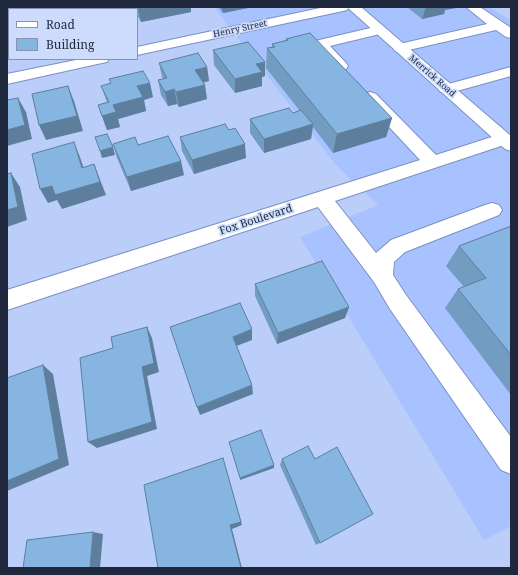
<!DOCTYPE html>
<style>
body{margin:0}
#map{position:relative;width:518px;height:575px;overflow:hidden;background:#bbcefa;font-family:"Noto Serif",serif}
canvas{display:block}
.frame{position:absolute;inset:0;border:8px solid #1f283c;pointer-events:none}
.legend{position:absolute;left:8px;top:8px;width:130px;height:52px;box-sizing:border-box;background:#cddbfd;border:1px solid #8793b0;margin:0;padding:5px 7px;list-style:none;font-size:12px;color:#1f283c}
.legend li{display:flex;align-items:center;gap:8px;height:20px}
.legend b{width:20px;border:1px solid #8793b0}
</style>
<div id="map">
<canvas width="518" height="575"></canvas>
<div class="frame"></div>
<ul class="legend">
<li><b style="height:5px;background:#fff"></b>Road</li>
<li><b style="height:11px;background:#85b5e0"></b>Building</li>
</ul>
</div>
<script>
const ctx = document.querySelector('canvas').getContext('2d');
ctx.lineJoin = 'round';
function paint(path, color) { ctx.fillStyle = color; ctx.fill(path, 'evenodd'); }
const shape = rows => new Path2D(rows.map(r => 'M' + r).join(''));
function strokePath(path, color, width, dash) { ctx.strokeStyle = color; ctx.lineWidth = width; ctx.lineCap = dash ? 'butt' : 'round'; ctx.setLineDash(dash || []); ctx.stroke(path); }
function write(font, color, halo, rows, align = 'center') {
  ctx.font = font + ' "Noto Serif",serif'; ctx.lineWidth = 3.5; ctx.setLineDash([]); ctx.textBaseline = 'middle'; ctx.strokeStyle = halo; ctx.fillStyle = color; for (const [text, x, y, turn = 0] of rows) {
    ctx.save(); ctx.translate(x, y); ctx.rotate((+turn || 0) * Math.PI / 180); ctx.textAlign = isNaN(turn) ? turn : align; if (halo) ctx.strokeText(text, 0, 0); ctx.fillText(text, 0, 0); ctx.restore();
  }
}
paint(shape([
 [214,7,490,7,511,21,511,526,484,540,300,237,378,205,336,165]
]), '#a8c2ff');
const minor = shape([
 [325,7,349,7,347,10,343,11,137,55,137,47,325,7],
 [466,7,480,7,511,28,511,38,506,37,496,30,400,52,395,51,393,48,395,45,487,24,466,7],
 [379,26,384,27,386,30,384,33,330,46,346,63,348,66,346,69,341,70,336,69,313,44,315,41,379,26],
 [81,59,109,59,107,62,102,63,7,84,7,74,81,59],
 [511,67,511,76,446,94,441,92,438,89,441,86,511,67],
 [370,92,376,94,436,155,504,133,511,137,510,143,335,201,376,253,391,240,485,205,492,203,499,205,502,210,499,215,405,252,394,262,393,275,406,295,511,437,511,474,501,470,390,309,374,282,318,207,7,310,7,290,420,160,364,100,362,97,364,94,370,92]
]);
const major = shape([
 [347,7,361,7,511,136,511,151,505,149,347,7]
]);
strokePath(minor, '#7b90c3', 2);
strokePath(major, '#7b90c3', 2);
paint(minor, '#fff');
paint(major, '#fff');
paint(shape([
 [134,7,191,7,191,12,141,22,137,15,137,9,134,9],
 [218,7,253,7,223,13],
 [407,7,456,7,456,8,445,10,444,14,422,19],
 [286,39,392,118,386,137,333,153,313,127,311,139,264,153,250,133,250,119,293,113,300,111,266,68,267,48,272,47,272,44,286,41],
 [213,50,265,62,265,76,262,77,262,86,235,93,214,65],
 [159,63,207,67,209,81,204,82,207,99,179,107,177,104,168,106,161,95,158,80,163,79,162,77],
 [109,79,153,97,144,100,146,111,118,119,120,127,107,130,98,105,107,102,101,86,111,83],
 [229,130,246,158,194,174,182,151,180,137],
 [113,144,138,145,184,175,131,191,117,158],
 [511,226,511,395,445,308,458,289,464,287,446,266,459,246],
 [255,284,349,307,345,318,277,344,255,296],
 [282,459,320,543,316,545,280,465]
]), '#729cc1');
paint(shape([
 [59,7,69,7,69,9,60,9],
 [144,7,191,7,191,12,141,22,138,8],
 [222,7,253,7,223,13],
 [426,7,456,7,456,8,445,10,444,14,422,19],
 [265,62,265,76,262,77,262,86,235,93,235,79,256,64],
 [207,67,209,81,197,84,195,70],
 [150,83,153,97,144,100,146,111,118,119,120,127,107,130,102,116,113,105,137,86],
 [205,85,207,99,179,107,176,92],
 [68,86,74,101,83,131,46,140,39,125],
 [174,89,177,104,168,106,165,92],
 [18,98,26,112,32,139,7,146,7,130],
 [392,118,386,137,333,153,337,134],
 [313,124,311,139,264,153,264,139],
 [74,142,80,157,88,181,82,168],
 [245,144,246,158,194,174,192,160],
 [113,147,115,155,102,158,100,151],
 [181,161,184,175,131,191,127,177],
 [94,164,106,195,62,209,57,200,48,203,40,189],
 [11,173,20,187,27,220,7,227,7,210],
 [349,307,345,318,277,344,278,333],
 [147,327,152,338,159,372,147,376,157,429,97,448,88,442,142,367],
 [252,329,252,340,234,347,233,337],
 [43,365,53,374,69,465,7,491,7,481],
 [252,385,253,394,200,415,197,407],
 [223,458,242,525,232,529,242,568,241,568,230,525],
 [274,465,274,468,240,480,240,478],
 [93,532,103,534,100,568,90,568]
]), '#5d7f9d');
const building = shape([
 [41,7,50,7,51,8,44,9,33,9,41,7],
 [69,7,110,7,111,9,70,9,69,7],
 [310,33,392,118,337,134,267,48,275,47,272,44,288,40,286,39,310,33],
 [248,42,265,62,256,64,262,72,235,79,213,50,248,42],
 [198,53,207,67,195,70,205,85,176,92,174,89,165,92,158,80,167,78,159,63,198,53],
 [143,71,150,83,137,86,143,97,113,105,116,112,102,116,98,105,109,102,101,86,111,83,109,79,143,71],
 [68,86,77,116,39,125,32,94,68,86],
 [18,98,25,125,7,130,7,100,18,98],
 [289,108,293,113,301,110,313,124,264,139,250,119,289,108],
 [225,124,229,130,235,128,245,144,192,160,180,137,225,124],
 [107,134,113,147,100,151,95,137,107,134],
 [168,136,181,161,127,177,113,144,135,137,138,145,168,136],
 [74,142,82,168,94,164,100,182,55,195,52,186,40,189,32,154,74,142],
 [11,173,18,207,7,210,7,174,11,173],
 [511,226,511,355,458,289,486,278,459,246,511,226],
 [322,261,349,307,278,333,255,284,322,261],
 [240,303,252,329,233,337,252,385,197,407,170,327,240,303],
 [147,327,154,363,142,367,152,422,88,442,80,358,113,348,111,337,147,327],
 [43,365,59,459,7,481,7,378,43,365],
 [261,430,274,465,240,478,229,442,261,430],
 [308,446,315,459,337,447,373,514,320,543,282,459,308,446],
 [223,458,241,522,230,525,241,568,158,568,144,485,223,458],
 [93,532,90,568,23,568,27,540,93,532]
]);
paint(building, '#85b5e0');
strokePath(building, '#5d7f9d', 1);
write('9px', '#1f283c', '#cddbfd', [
 ["Henry Street",240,29,-12],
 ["Merrick Road",432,76,41]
]);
write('11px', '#1f283c', '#cddbfd', [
 ["Fox Boulevard",256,220,-18]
]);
</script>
